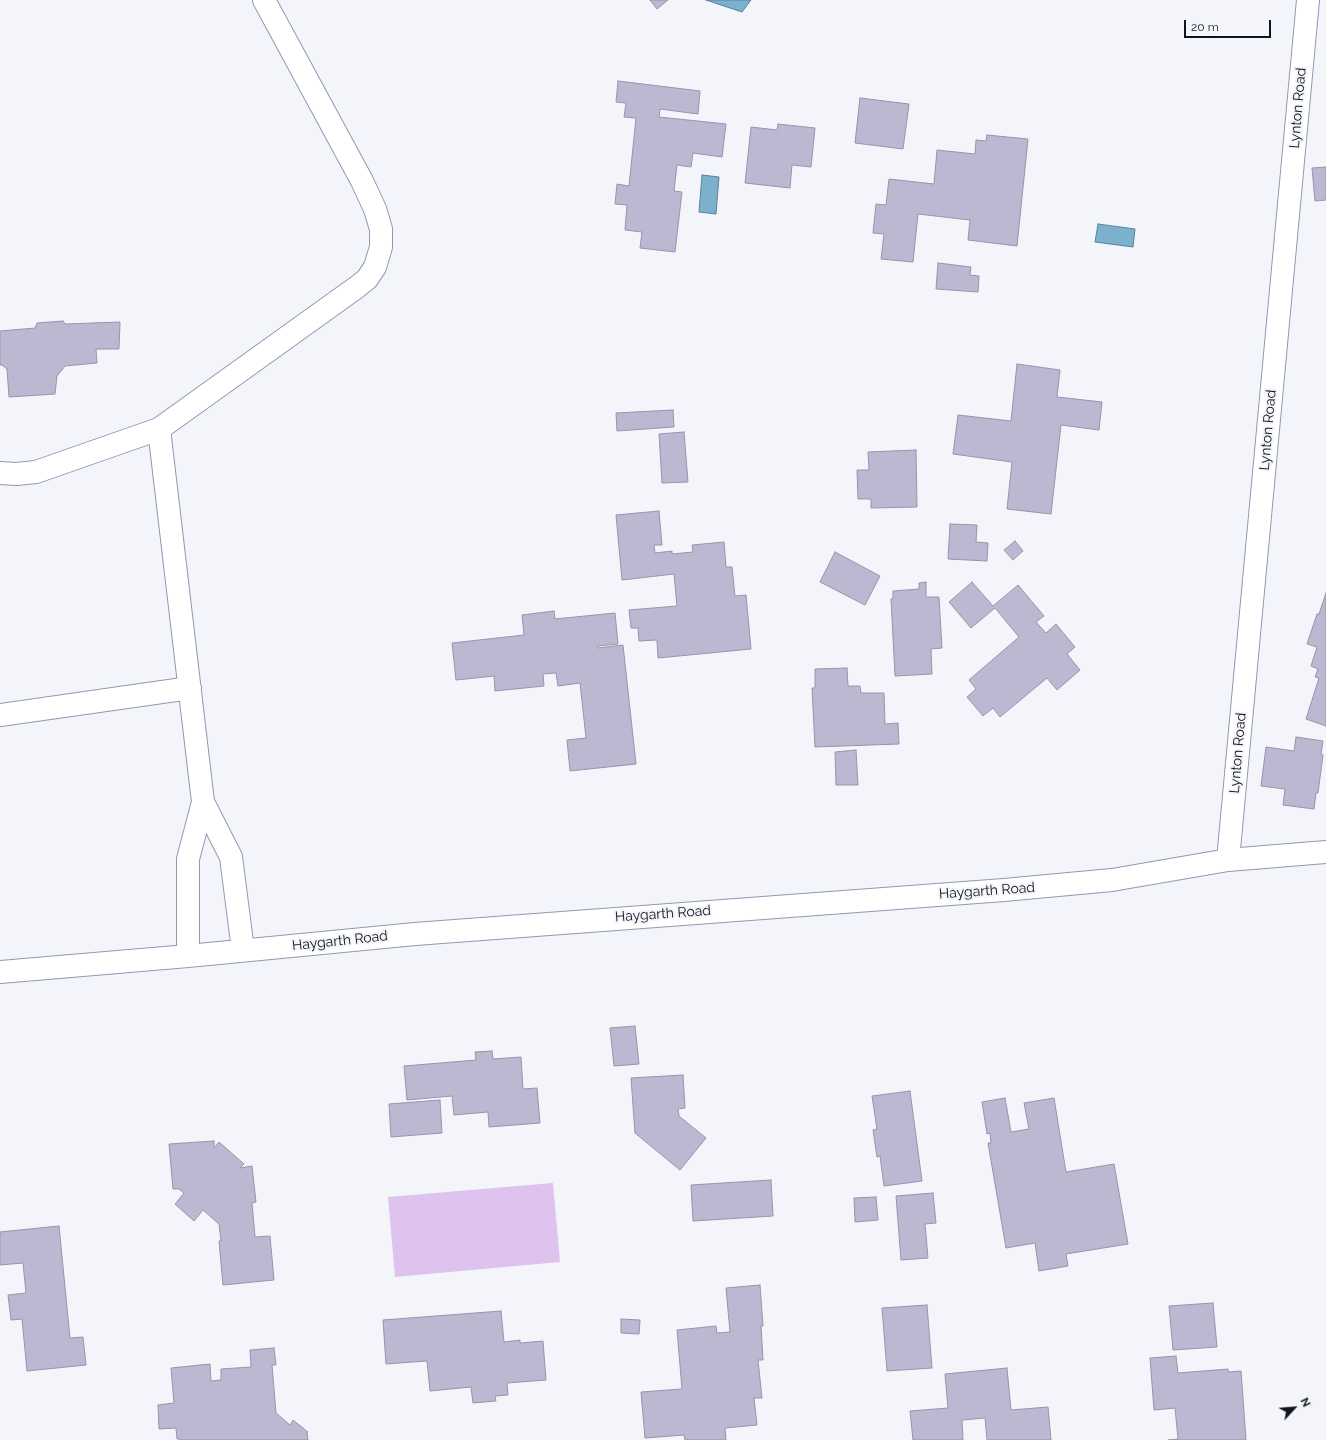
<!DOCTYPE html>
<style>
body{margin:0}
#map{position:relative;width:1326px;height:1440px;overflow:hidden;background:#f3f5fa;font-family:Raleway,sans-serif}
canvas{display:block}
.north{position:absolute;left:1274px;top:1388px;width:40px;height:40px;-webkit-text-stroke:3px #f3f5fa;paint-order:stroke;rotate:64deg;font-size:11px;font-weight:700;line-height:16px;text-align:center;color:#13151e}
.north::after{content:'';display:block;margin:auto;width:14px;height:18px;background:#13151e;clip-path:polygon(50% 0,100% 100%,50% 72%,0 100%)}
.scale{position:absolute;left:1184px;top:20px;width:87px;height:18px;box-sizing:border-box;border:2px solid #13151e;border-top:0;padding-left:5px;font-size:12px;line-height:14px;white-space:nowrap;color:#13151e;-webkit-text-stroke:3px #f3f5fa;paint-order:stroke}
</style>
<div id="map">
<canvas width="1326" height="1440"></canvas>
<div class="north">N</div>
<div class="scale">20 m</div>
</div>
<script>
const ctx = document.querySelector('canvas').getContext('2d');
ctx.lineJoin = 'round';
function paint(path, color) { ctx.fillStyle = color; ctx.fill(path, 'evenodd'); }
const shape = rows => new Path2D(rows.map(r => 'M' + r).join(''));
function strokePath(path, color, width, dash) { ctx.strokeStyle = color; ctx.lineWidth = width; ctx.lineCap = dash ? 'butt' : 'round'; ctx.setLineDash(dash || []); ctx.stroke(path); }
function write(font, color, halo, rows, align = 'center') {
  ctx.font = font + ' Raleway,sans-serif'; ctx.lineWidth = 4; ctx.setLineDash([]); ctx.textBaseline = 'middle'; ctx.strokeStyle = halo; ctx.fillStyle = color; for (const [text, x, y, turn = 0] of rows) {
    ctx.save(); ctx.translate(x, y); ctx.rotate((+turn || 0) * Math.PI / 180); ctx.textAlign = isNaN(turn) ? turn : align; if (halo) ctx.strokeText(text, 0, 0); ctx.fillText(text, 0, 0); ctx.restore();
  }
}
paint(shape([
 [553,1183,560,1262,395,1277,388,1197]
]), '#ddc3ed');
const water = shape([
 [706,0,751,0,742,12,706,0],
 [702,175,719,177,716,214,699,212,702,175],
 [1098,224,1135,229,1133,247,1095,242,1098,224]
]);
paint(water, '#7bb1cd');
strokePath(water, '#5c8298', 1);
const building = shape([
 [650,0,668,0,657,9,650,0],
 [618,81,700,91,698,114,660,109,659,117,726,124,722,157,693,153,691,167,677,165,674,191,682,192,675,252,640,248,642,232,625,230,627,205,615,204,617,184,629,186,636,118,624,117,626,103,616,102,618,81],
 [860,98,909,104,903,149,855,143,860,98],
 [778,124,815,128,811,167,792,165,790,188,745,183,751,127,777,130,778,124],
 [987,135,1028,139,1017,246,968,240,970,220,918,214,913,262,881,259,884,234,873,233,876,204,886,205,889,179,934,184,937,150,975,154,976,140,986,141,987,135],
 [1326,167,1326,200,1315,201,1312,168,1326,167],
 [938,263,971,267,970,275,979,276,978,292,936,289,938,263],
 [63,321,65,324,120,322,119,349,96,349,97,363,65,366,57,376,55,394,9,397,7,369,2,365,0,365,0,331,35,328,37,323,63,321],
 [1017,364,1060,370,1057,397,1102,402,1099,430,1061,425,1051,514,1007,509,1012,462,953,454,958,415,1011,421,1017,364],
 [673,410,674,427,617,431,616,413,673,410],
 [684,432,688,482,662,483,659,434,684,432],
 [916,450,917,507,871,508,871,499,858,499,857,470,869,470,868,452,916,450],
 [659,511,662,545,654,545,655,553,672,551,672,554,693,552,692,545,724,542,726,567,732,567,735,596,746,595,751,649,658,658,657,640,639,641,638,628,631,628,629,610,677,606,674,574,622,580,616,515,659,511],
 [950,524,977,525,976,542,988,543,987,561,948,559,950,524],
 [1015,541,1023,551,1013,560,1004,550,1015,541],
 [835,552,880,576,865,605,820,582,835,552],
 [926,582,926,597,939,597,942,648,931,649,932,674,895,676,891,599,893,598,893,591,919,589,919,583,926,582],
 [972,582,993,606,1018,585,1044,616,1036,622,1046,633,1056,624,1075,647,1067,654,1080,670,1057,690,1047,678,1000,717,993,708,983,716,967,697,976,689,969,680,1019,637,995,608,971,628,949,602,972,582],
 [1326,593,1326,726,1306,719,1319,678,1315,677,1318,669,1311,666,1317,647,1307,644,1317,614,1319,614,1326,593],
 [554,611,555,619,615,613,618,644,598,646,598,648,623,645,636,764,570,771,567,740,586,738,580,683,558,686,556,673,543,674,544,686,495,691,494,676,456,680,452,643,524,635,522,615,554,611],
 [847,668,848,686,860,686,861,693,884,693,885,724,898,723,899,744,815,747,812,688,815,688,815,669,847,668],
 [1296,737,1323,741,1321,754,1323,755,1318,793,1316,793,1314,809,1283,805,1285,789,1261,786,1266,747,1294,751,1296,737],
 [856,750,858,785,836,785,835,752,856,750],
 [635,1026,639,1064,614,1066,610,1028,635,1026],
 [492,1051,493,1059,521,1057,523,1089,537,1088,540,1123,489,1127,488,1112,454,1115,452,1096,407,1100,404,1066,476,1060,475,1052,492,1051],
 [683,1075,685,1108,678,1109,679,1116,706,1138,680,1170,635,1133,631,1078,683,1075],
 [910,1091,922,1181,884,1186,880,1156,877,1157,873,1130,877,1129,872,1096,910,1091],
 [1005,1098,1011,1132,1029,1129,1024,1103,1054,1098,1066,1172,1114,1164,1128,1244,1066,1254,1068,1266,1039,1271,1035,1243,1006,1248,988,1143,991,1143,990,1133,987,1134,982,1102,1005,1098],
 [440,1100,442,1133,391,1137,389,1104,440,1100],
 [214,1141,214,1148,219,1142,244,1164,240,1168,252,1166,256,1202,252,1203,255,1237,270,1236,274,1280,223,1285,219,1241,221,1241,219,1224,203,1210,194,1221,175,1204,184,1193,179,1189,173,1189,169,1144,214,1141],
 [771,1180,773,1216,693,1221,691,1185,771,1180],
 [933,1193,936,1223,925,1224,928,1258,901,1260,896,1196,933,1193],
 [876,1197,878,1220,855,1222,854,1198,876,1197],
 [59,1226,70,1338,83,1337,86,1365,27,1371,22,1319,11,1320,8,1295,26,1293,23,1263,0,1265,0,1232,59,1226],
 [760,1285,763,1326,761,1326,763,1360,758,1360,762,1398,754,1398,757,1425,725,1428,726,1440,685,1440,684,1435,645,1438,641,1392,682,1389,677,1330,716,1326,717,1333,730,1332,726,1288,760,1285],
 [1213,1303,1217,1347,1173,1350,1169,1306,1213,1303],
 [927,1305,932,1368,887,1371,882,1308,927,1305],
 [501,1311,504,1342,520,1340,520,1343,543,1341,546,1380,507,1383,508,1395,495,1396,496,1401,473,1403,471,1387,430,1391,427,1361,386,1364,383,1320,501,1311],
 [621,1319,640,1320,639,1334,621,1333,621,1319],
 [274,1348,276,1365,272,1365,276,1413,290,1425,293,1420,308,1432,307,1433,308,1440,180,1440,180,1439,177,1439,176,1428,159,1429,158,1405,174,1403,171,1368,210,1364,211,1381,221,1380,221,1369,251,1367,250,1350,274,1348],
 [1176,1356,1178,1373,1228,1369,1228,1372,1241,1371,1246,1440,1168,1440,1178,1439,1175,1408,1154,1410,1150,1358,1176,1356],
 [1007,1368,1011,1410,1048,1407,1051,1440,987,1440,985,1418,962,1420,963,1440,913,1440,910,1411,948,1408,945,1374,1007,1368]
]);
paint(building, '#bcb8d2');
strokePath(building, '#9793ac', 1);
const street = shape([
 [159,429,203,802,231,857,243,950],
 [0,473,16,474,36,472,159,429,357,287,367,279,375,267,381,247,381,229,375,209,362,181,264,0],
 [0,715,190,688],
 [1228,860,1308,0],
 [188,956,188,859,203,802],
 [0,972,188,956,415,934,1004,890,1112,880,1228,860,1326,852]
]);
strokePath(street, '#9199b1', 24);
strokePath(street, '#fff', 22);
write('14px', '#13151e', '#f3f5fa', [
 ["Lynton Road",1298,108,-85],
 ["Lynton Road",1268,430,-85],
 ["Lynton Road",1238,753,-85],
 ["Haygarth Road",987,891,-4],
 ["Haygarth Road",663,914,-4],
 ["Haygarth Road",340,941,-6]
]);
</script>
